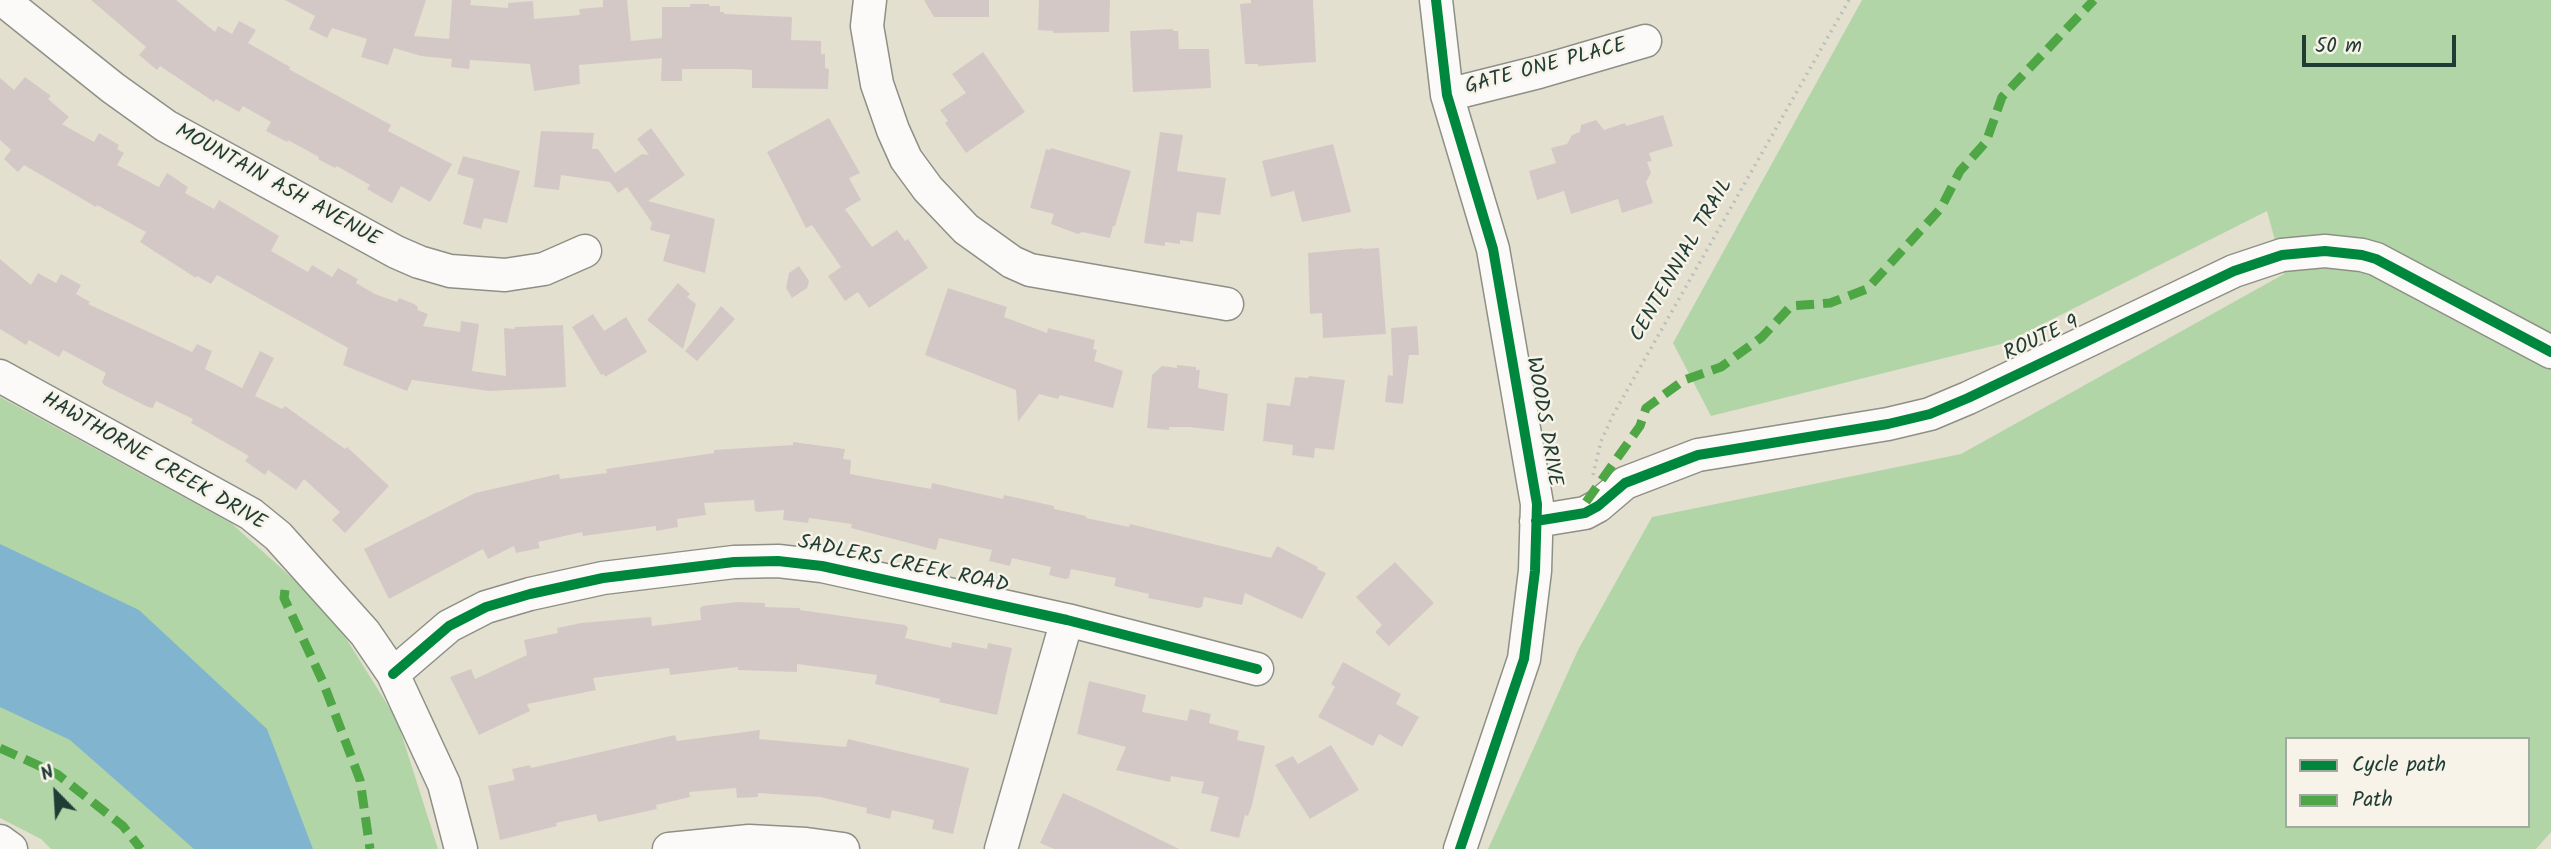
<!DOCTYPE html>
<style>
body{margin:0}
#map{position:relative;width:2551px;height:849px;overflow:hidden;background:#e4e0cf;font-family:Kalam,sans-serif}
canvas{display:block}
.legend{position:absolute;left:2285px;top:737px;width:245px;height:91px;box-sizing:border-box;background:#f7f3e8;border:2px solid #a1aaa0;margin:0;padding:9px 12px;list-style:none;font-size:21px;color:#1f3d34}
.legend li{display:flex;align-items:center;gap:14px;height:35px}
.legend b{width:35px;border:2px solid #a1aaa0}
.north{position:absolute;left:21px;top:758px;width:70px;height:70px;-webkit-text-stroke:5px #f7f3e8;paint-order:stroke;rotate:336deg;font-size:19px;font-weight:700;line-height:28px;text-align:center;color:#1f3d34}
.north::after{content:'';display:block;margin:auto;width:24px;height:32px;background:#1f3d34;clip-path:polygon(50% 0,100% 100%,50% 72%,0 100%)}
.scale{position:absolute;left:2302px;top:35px;width:154px;height:32px;box-sizing:border-box;border:4px solid #1f3d34;border-top:0;padding-left:9px;font-size:21px;line-height:24px;white-space:nowrap;color:#1f3d34;-webkit-text-stroke:5px #f7f3e8;paint-order:stroke}
</style>
<div id="map">
<canvas width="2551" height="849"></canvas>
<ul class="legend">
<li><b style="height:9px;background:#00873e"></b>Cycle path</li>
<li><b style="height:9px;background:#4fa644"></b>Path</li>
</ul>
<div class="north">N</div>
<div class="scale">50 m</div>
</div>
<script>
const ctx = document.querySelector('canvas').getContext('2d');
ctx.lineJoin = 'round';
function paint(path, color) { ctx.fillStyle = color; ctx.fill(path, 'evenodd'); }
const shape = rows => new Path2D(rows.map(r => 'M' + r).join(''));
function strokePath(path, color, width, dash) { ctx.strokeStyle = color; ctx.lineWidth = width; ctx.lineCap = dash ? 'butt' : 'round'; ctx.setLineDash(dash || []); ctx.stroke(path); }
function write(font, color, halo, rows, align = 'center') {
  ctx.font = font + ' Kalam,sans-serif'; ctx.lineWidth = 5; ctx.setLineDash([]); ctx.textBaseline = 'middle'; ctx.strokeStyle = halo; ctx.fillStyle = color; for (const [text, x, y, turn = 0] of rows) {
    ctx.save(); ctx.translate(x, y); ctx.rotate((+turn || 0) * Math.PI / 180); ctx.textAlign = isNaN(turn) ? turn : align; if (halo) ctx.strokeText(text, 0, 0); ctx.fillText(text, 0, 0); ctx.restore();
  }
}
paint(shape([
 [1862,0,2551,0,2551,832,2536,849,1488,849,1578,650,1652,517,1961,454,2284,274,2267,211,2005,343,1711,416,1673,343],
 [2287,739,2528,739,2528,826,2287,826],
 [0,397,231,523,329,611,397,720,438,849,51,849,41,839,0,818]
]), '#b1d5a7');
paint(shape([
 [0,544,139,610,267,729,313,849,194,849,70,740,0,707]
]), '#81b5cf');
paint(shape([
 [91,0,176,0,215,32,218,26,232,34,239,21,256,30,248,43,290,67,289,69,294,72,391,125,388,131,452,164,430,202,401,186,392,203,386,200,367,189,370,185,337,166,335,168,318,159,319,157,288,140,287,142,266,131,271,122,243,106,239,112,216,99,214,102,160,66,157,70,139,55,146,47],
 [285,0,426,0,414,36,449,39,452,0,471,0,470,5,508,8,508,3,533,1,534,19,580,15,579,9,603,7,603,0,627,0,631,41,662,38,662,7,690,7,690,4,709,4,709,6,720,6,720,12,724,12,724,14,792,17,791,40,821,41,821,54,825,54,825,68,829,69,828,89,752,88,752,70,739,69,682,69,682,81,661,81,662,58,579,65,580,84,534,91,530,64,470,60,469,69,451,67,452,59,421,56,394,48,388,65,361,57,367,39,332,28,327,38,309,29,315,16],
 [924,0,989,0,989,17,934,17],
 [1039,0,1110,0,1109,32,1053,33,1053,31,1038,30],
 [1251,0,1313,0,1316,62,1258,66,1258,64,1245,64,1240,4,1251,3],
 [1173,29,1173,31,1178,31,1179,49,1209,49,1211,88,1133,92,1130,31],
 [983,52,1025,112,966,153,945,123,948,121,940,110,966,93,952,74],
 [25,77,51,96,48,99,69,117,62,124,94,142,99,133,119,145,117,149,124,153,117,165,159,187,167,173,188,187,185,193,214,209,219,200,279,236,271,251,308,272,312,265,332,277,338,268,358,279,356,283,375,294,397,302,399,298,414,304,418,307,417,310,428,314,423,326,460,332,461,321,479,324,472,371,506,376,504,328,515,329,515,327,563,325,566,387,489,391,412,380,407,391,343,365,348,348,217,275,211,284,197,276,196,278,140,242,146,232,97,205,96,207,24,165,18,172,4,159,11,150,0,140,0,78,14,90],
 [1663,115,1673,146,1649,153,1652,161,1647,162,1651,173,1646,182,1653,203,1622,213,1618,199,1571,214,1564,191,1537,200,1529,171,1556,163,1551,148,1567,144,1572,135,1580,132,1581,125,1596,120,1604,130,1625,123,1626,126],
 [829,118,860,173,849,178,861,200,845,209,872,247,897,230,905,241,908,239,928,268,869,308,858,292,845,301,828,276,841,267,812,225,806,228,767,152],
 [651,128,685,175,648,201,715,219,705,273,663,261,670,235,650,230,652,223,627,187,618,193,610,182,561,175,559,190,534,187,541,131,594,133,592,149,598,149,615,173,642,154,649,155,637,139],
 [1160,132,1183,135,1177,171,1226,178,1220,215,1197,212,1193,242,1180,240,1180,244,1165,242,1165,246,1144,243],
 [1333,144,1351,212,1302,222,1294,191,1271,197,1262,161],
 [1051,148,1131,171,1115,226,1113,226,1110,238,1082,232,1078,234,1051,224,1054,214,1030,208,1046,149,1050,150],
 [463,156,520,171,507,223,484,218,481,229,463,224,474,179,457,174],
 [1363,248,1363,249,1379,248,1386,334,1323,338,1322,313,1310,314,1308,253],
 [0,259,31,285,38,273,56,283,61,274,81,285,76,294,90,302,88,304,192,352,197,344,212,351,205,369,242,388,260,351,274,358,255,396,282,409,285,406,345,449,347,447,389,486,345,533,332,520,340,512,304,479,296,490,268,470,265,475,245,461,249,456,191,423,193,419,156,401,153,408,148,407,104,385,102,382,106,373,63,350,59,357,29,340,26,345,0,329],
 [799,266,809,281,807,288,792,298,786,288,789,273],
 [678,283,690,294,687,297,696,304,683,349,647,320],
 [948,288,1007,307,1004,317,1047,333,1048,328,1095,340,1093,349,1097,350,1094,361,1123,371,1113,408,1060,395,1058,399,1039,394,1018,422,1016,390,925,355],
 [721,306,735,319,697,361,685,351],
 [593,314,604,331,626,317,647,352,605,377,604,374,601,375,572,327],
 [1417,326,1419,355,1409,355,1403,404,1385,402,1388,375,1393,376,1391,328],
 [1177,365,1196,367,1196,370,1200,370,1198,388,1228,394,1224,431,1189,427,1169,427,1169,430,1147,428,1152,375,1162,366,1177,368],
 [1309,376,1345,380,1334,450,1315,448,1314,458,1292,455,1293,445,1263,441,1267,403,1290,406,1295,377,1308,378],
 [793,442,845,449,843,459,851,460,850,474,931,489,932,483,1003,499,1004,495,1054,506,1054,509,1086,516,1086,518,1129,527,1130,524,1271,558,1277,546,1318,567,1317,569,1326,573,1302,619,1245,593,1242,605,1204,597,1202,607,1198,608,1148,598,1149,594,1114,586,1116,578,1071,569,1069,578,1065,579,1049,575,1051,567,1012,558,1010,566,989,561,992,550,939,538,936,550,851,528,852,524,809,518,808,523,783,520,784,510,758,512,755,511,754,500,704,503,706,515,677,519,678,527,656,531,656,526,583,536,582,532,538,542,540,548,516,553,514,546,488,559,483,549,389,599,364,549,475,493,559,474,560,479,607,473,606,469,714,453,714,450,793,445],
 [1395,562,1434,603,1389,646,1375,632,1382,625,1356,597],
 [737,602,765,603,765,607,800,608,800,610,905,625,908,628,905,638,951,648,952,642,987,649,988,643,1012,648,997,715,939,702,940,699,875,684,877,675,835,669,797,664,797,672,738,670,738,667,670,675,669,668,593,678,596,690,527,704,530,711,479,735,450,677,471,669,475,679,527,655,524,640,558,633,557,628,581,623,651,617,652,626,701,620,700,608,703,606],
 [1343,662,1401,694,1396,704,1419,717,1402,747,1379,734,1373,746,1318,717,1335,687,1331,684],
 [1089,681,1146,695,1142,712,1187,721,1190,709,1207,713,1211,714,1209,723,1239,731,1237,740,1265,746,1252,805,1248,816,1245,815,1239,838,1210,831,1219,797,1201,793,1204,782,1171,776,1170,782,1116,770,1126,747,1077,734],
 [760,730,759,739,846,747,848,739,969,768,953,834,932,829,934,820,892,810,890,819,866,813,867,808,820,797,758,793,758,797,737,798,736,788,689,792,690,797,656,805,657,809,598,822,596,814,556,823,557,826,500,840,488,786,515,780,512,769,530,765,531,768,675,735,677,741],
 [1331,745,1359,790,1310,819,1275,765,1293,756,1298,764],
 [1063,793,1100,810,1179,849,1054,849,1040,843]
]), '#d4c8c7');
const minor = shape([
 [3,0,113,88,166,126,396,252,419,262,450,271,505,275,544,269,585,251],
 [870,0,867,26,877,84,893,130,906,159,928,189,966,229,1012,262,1030,270,1227,304],
 [1436,0,1447,95,1493,249,1537,504,1535,571,1524,659,1460,849],
 [1447,95,1539,72,1645,41],
 [0,376,251,514,278,536,365,633,393,674,444,784,461,849],
 [1536,521,1585,513,1598,506,1625,483,1698,455,1888,424,1930,414,1968,398,2234,271,2282,255,2325,251,2362,255,2376,259,2551,352],
 [393,674,449,626,486,607,530,594,603,578,734,562,778,561,822,566,1067,620,1257,669],
 [0,841,11,849],
 [669,849,749,841,806,844,843,849],
 [1001,849,1067,620]
]);
strokePath(minor, '#8d9086', 35);
strokePath(shape([
 [1593,475,1601,441,1613,415,1849,0]
]), '#bcbebb', 3.5, [2, 5]);
strokePath(minor, '#fbfaf8', 32);
strokePath(shape([
 [1586,502,1640,426,1646,408,1684,380,1721,367,1762,337,1791,306,1830,303,1867,289,1941,208,1960,171,1986,142,2002,97,2094,0],
 [285,590,284,598,323,682,360,780,370,849],
 [0,748,57,774,123,826,141,849]
]), '#4fa644', 9, [18, 9]);
strokePath(shape([
 [1436,0,1447,95,1493,249,1537,504,1535,571,1524,659,1460,849],
 [1536,521,1585,513,1598,506,1625,483,1698,455,1888,424,1930,414,1968,398,2234,271,2282,255,2325,251,2362,255,2376,259,2551,352],
 [393,674,449,626,486,607,530,594,603,578,734,562,778,561,822,566,1067,620,1257,669]
]), '#00873e', 10);
write('21px', '#1f3d34', '#f7f3e8', [
 ["GATE ONE PLACE",1546,68,-15],
 ["MOUNTAIN ASH AVENUE",277,187,29],
 ["CENTENNIAL TRAIL",1683,261,-60],
 ["ROUTE 9",2042,340,-25],
 ["WOODS DRIVE",1542,422,80],
 ["HAWTHORNE CREEK DRIVE",153,463,30],
 ["SADLERS CREEK ROAD",903,566,12]
]);
</script>
